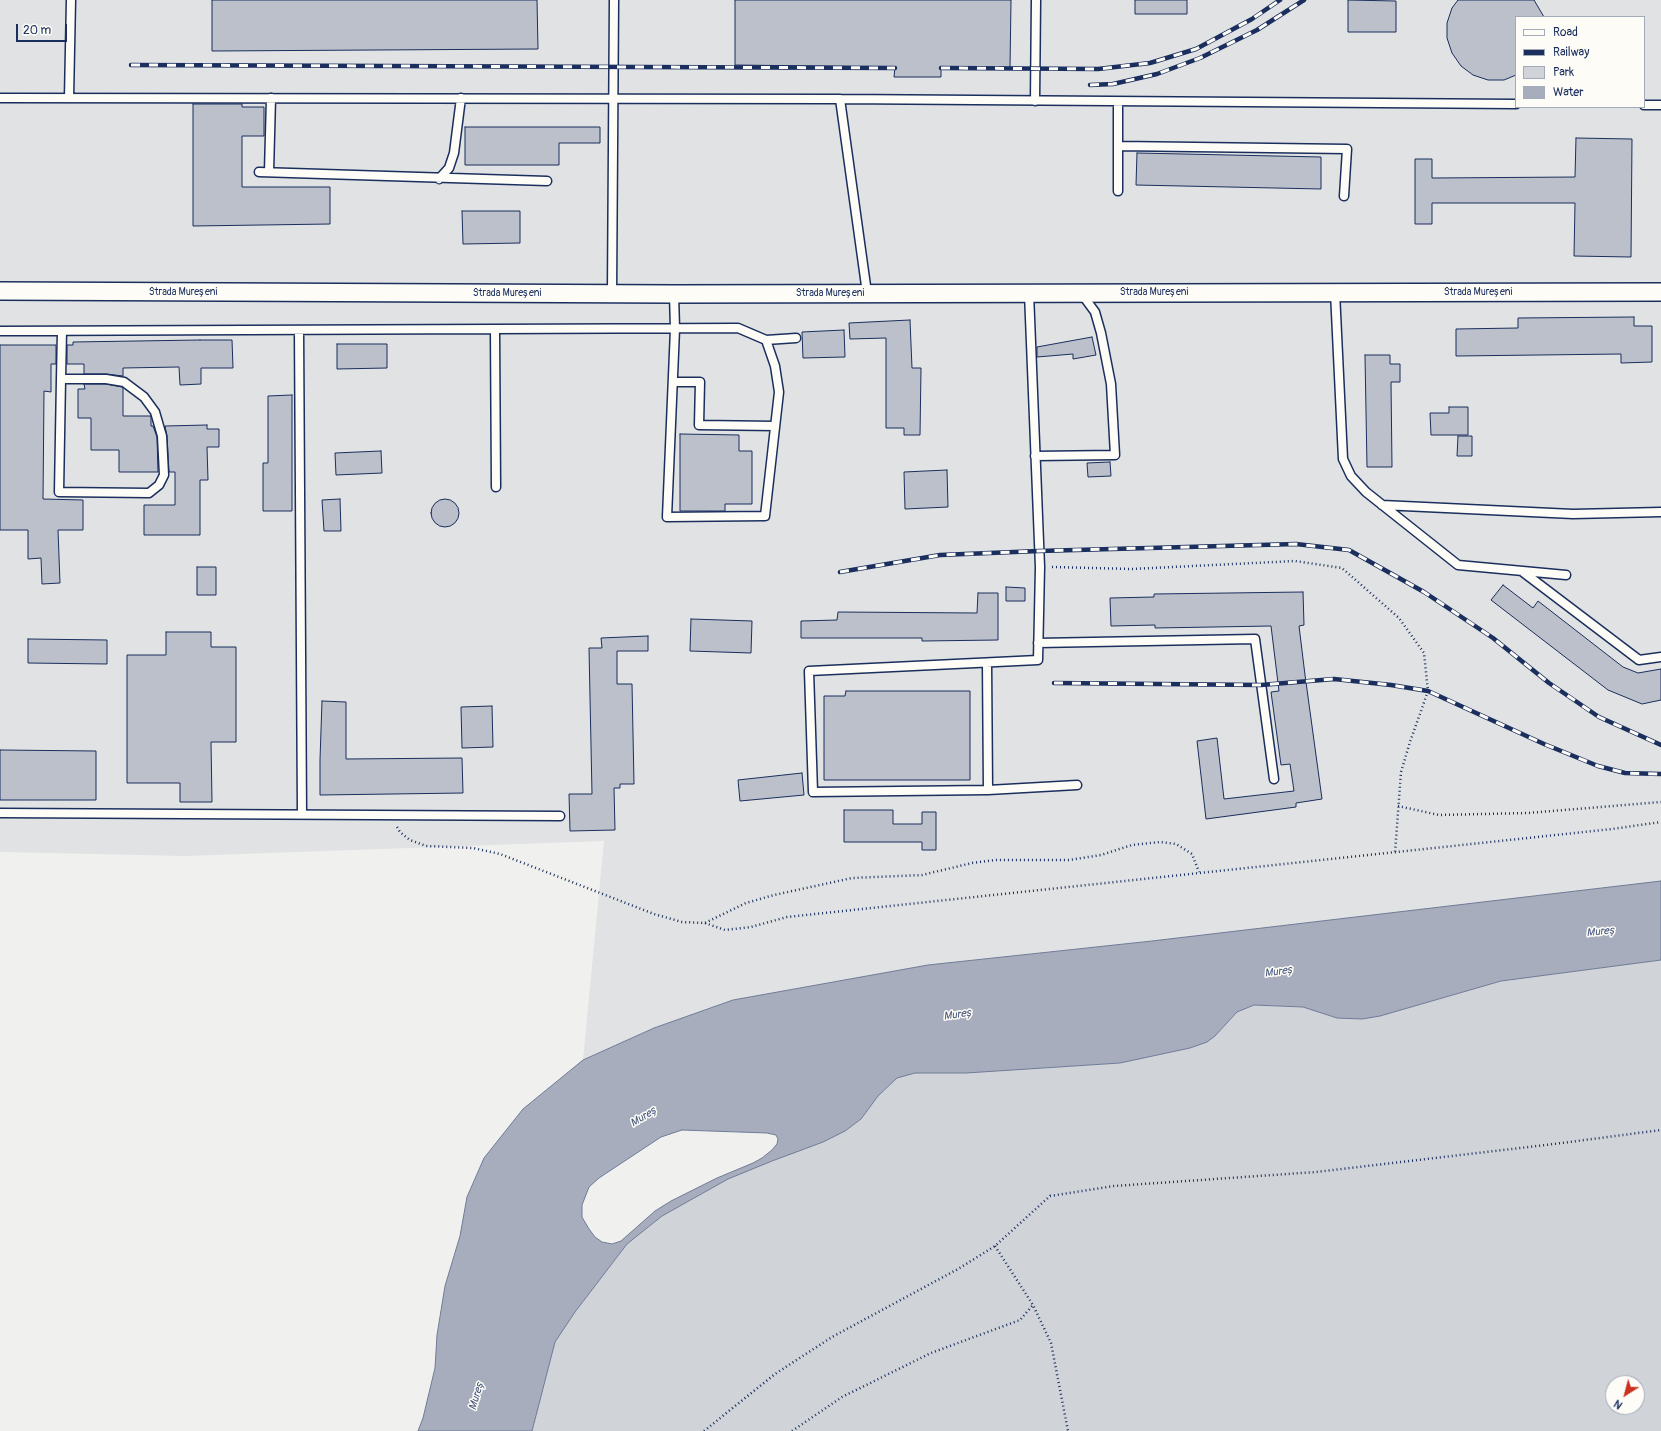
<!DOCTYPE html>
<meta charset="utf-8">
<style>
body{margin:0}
#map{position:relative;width:1661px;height:1431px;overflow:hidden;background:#f0f0ee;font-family:Pangolin,sans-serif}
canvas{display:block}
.legend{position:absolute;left:1515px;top:16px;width:130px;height:92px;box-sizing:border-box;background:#fdfcf7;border:1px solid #a3aaba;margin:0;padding:5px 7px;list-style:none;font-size:12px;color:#1b2f5e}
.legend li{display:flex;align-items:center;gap:8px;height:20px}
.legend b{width:20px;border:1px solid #a3aaba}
.north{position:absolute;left:1605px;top:1375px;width:40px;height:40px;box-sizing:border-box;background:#fdfcf7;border:1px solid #a3aaba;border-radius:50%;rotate:216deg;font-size:11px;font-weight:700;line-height:16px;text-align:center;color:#1b2f5e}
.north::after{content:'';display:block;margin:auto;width:14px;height:18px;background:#c8321e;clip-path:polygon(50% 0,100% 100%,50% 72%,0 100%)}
.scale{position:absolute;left:16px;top:24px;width:51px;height:18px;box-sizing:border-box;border:2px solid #1b2f5e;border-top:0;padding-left:5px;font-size:12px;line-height:14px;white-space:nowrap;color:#1b2f5e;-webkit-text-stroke:3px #fdfcf7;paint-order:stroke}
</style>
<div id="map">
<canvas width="1661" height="1431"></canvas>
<ul class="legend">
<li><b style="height:5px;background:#fdfcf7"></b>Road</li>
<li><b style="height:5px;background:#1b2f5e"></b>Railway</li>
<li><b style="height:11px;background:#d0d3d8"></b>Park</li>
<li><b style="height:11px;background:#a7adbd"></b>Water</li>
</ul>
<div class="north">N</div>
<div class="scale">20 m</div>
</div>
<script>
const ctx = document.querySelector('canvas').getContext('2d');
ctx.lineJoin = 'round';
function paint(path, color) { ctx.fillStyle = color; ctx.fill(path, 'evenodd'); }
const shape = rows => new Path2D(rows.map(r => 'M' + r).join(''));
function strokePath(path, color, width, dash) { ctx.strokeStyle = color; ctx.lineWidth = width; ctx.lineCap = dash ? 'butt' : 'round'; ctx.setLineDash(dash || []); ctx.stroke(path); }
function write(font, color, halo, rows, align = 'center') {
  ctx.font = font + ' Pangolin,sans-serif'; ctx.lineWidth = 3; ctx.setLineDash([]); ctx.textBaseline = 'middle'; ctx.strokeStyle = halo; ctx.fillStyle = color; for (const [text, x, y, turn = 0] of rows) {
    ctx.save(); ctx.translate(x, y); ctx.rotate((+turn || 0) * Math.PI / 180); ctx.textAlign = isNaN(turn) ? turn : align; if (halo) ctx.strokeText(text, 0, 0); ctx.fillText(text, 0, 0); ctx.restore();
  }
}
paint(shape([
 [0,0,1661,0,1661,881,1152,941,928,965,733,1000,654,1028,583,1060,604,841,186,856,0,852],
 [1516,17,1644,17,1644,107,1516,107]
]), '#e0e2e3');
paint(shape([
 [1661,960,1661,1431,532,1431,554,1342,575,1312,627,1244,662,1216,728,1179,772,1161,861,1119,878,1096,897,1078,915,1073,1029,1069,1120,1063,1190,1048,1215,1036,1237,1012,1254,1005,1304,1007,1337,1018,1380,1016,1501,981],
 [1613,1383,1637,1383,1637,1407,1613,1407]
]), '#d0d3d8');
const water = shape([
 [1661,881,1661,960,1501,981,1380,1016,1362,1019,1337,1018,1303,1007,1254,1005,1237,1012,1215,1036,1207,1042,1190,1048,1120,1063,966,1073,915,1073,897,1078,878,1096,861,1119,845,1131,823,1142,772,1161,728,1179,662,1216,627,1244,575,1312,555,1342,532,1431,418,1431,423,1418,435,1368,437,1335,445,1286,460,1236,467,1197,484,1158,523,1109,583,1060,654,1028,733,1000,928,965,1152,941,1661,881],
 [682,1130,767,1133,776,1135,778,1139,777,1144,772,1150,762,1158,753,1163,717,1178,671,1201,655,1211,621,1241,612,1244,602,1242,595,1237,589,1229,582,1217,582,1205,589,1187,599,1178,661,1137,682,1130]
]);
paint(water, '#a7adbd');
strokePath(water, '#6f7b97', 1);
const building = shape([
 [212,0,537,0,538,49,212,51,212,0],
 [735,0,1011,0,1010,68,941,67,941,77,894,77,895,67,735,65,735,0],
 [1135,0,1187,0,1187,14,1135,14,1135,0],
 [1348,0,1396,1,1396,32,1348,32,1348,0],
 [1458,0,1534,0,1544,17,1516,17,1516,75,1504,80,1488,80,1473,75,1461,66,1452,53,1447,38,1447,23,1452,8,1458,0],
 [193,104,242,104,242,107,264,107,264,136,242,136,242,187,330,187,330,224,193,226,193,104],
 [465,127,600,127,600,143,559,143,559,165,465,165,465,127],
 [1576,138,1632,139,1631,257,1574,256,1575,203,1432,203,1432,224,1415,224,1415,159,1432,159,1432,178,1575,177,1576,138],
 [1137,153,1321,157,1321,189,1136,185,1137,153],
 [462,211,520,211,520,243,463,244,462,211],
 [1634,317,1634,326,1652,326,1652,362,1621,363,1621,354,1456,356,1456,329,1518,328,1518,318,1634,317],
 [910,320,912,368,921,368,920,435,904,435,904,428,886,428,886,338,850,339,849,323,910,320],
 [844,330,845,357,803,358,802,332,844,330],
 [1092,337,1096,355,1073,359,1073,354,1037,357,1037,347,1092,337],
 [200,340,232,340,233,368,201,368,201,384,180,385,179,367,123,368,123,376,106,374,84,374,84,364,67,364,67,345,73,345,73,342,200,340],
 [337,344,387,344,387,368,337,369,337,344],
 [0,345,56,345,56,364,51,364,51,392,44,391,43,499,83,500,83,530,58,530,60,583,42,584,41,558,28,559,28,530,0,530,0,345],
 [1365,355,1390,355,1390,364,1400,364,1400,382,1391,382,1392,467,1367,467,1365,355],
 [84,384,106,384,122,387,123,388,123,416,151,416,151,426,153,426,157,437,158,472,119,472,119,450,91,450,91,418,78,418,78,389,85,389,84,384],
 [292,395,292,511,263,511,263,463,268,463,268,396,292,395],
 [1449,407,1468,407,1468,435,1431,435,1430,413,1449,413,1449,407],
 [207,425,207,429,219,429,219,447,207,447,208,480,200,480,200,535,144,535,144,505,175,505,175,472,169,472,167,436,165,426,207,425],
 [680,434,739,435,739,451,752,451,752,504,725,504,725,511,680,511,680,434],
 [1458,436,1472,436,1472,456,1457,456,1458,436],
 [381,451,382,473,336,475,335,453,381,451],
 [1110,462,1111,476,1088,477,1087,463,1110,462],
 [947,470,948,507,905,509,904,472,947,470],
 '431 513a14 14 0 1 1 28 0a14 14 0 1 1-28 0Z',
 [340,499,341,531,324,531,322,500,340,499],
 [197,567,216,567,216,595,197,595,197,567],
 [1503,585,1533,608,1538,601,1623,667,1638,673,1661,669,1661,700,1642,704,1608,690,1491,600,1503,585],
 [1006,587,1025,588,1025,601,1006,601,1006,587],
 [1303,592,1304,625,1299,626,1305,675,1322,799,1296,803,1296,807,1206,819,1197,741,1217,738,1224,799,1294,791,1290,764,1281,765,1271,692,1279,691,1271,626,1155,628,1155,625,1111,626,1110,598,1154,597,1154,594,1303,592],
 [978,593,998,593,998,640,922,641,922,638,801,638,801,621,837,620,838,612,977,613,978,593],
 [691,619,752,621,751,653,690,651,691,619],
 [166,632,211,632,211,647,236,647,236,742,211,742,212,802,180,802,180,783,127,783,127,655,166,655,166,632],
 [648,636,648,651,617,651,617,684,632,684,634,784,620,784,620,788,614,788,615,830,570,831,569,794,592,794,589,648,602,648,601,638,648,636],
 [28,639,107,640,107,664,28,663,28,639],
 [846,691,970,691,970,780,824,780,824,696,845,696,846,691],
 [322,701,346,702,346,759,462,758,463,793,320,795,320,760,322,701],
 [492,706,493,747,462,748,461,707,492,706],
 [0,750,96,751,96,800,0,800,0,750],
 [802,773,804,795,740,801,738,780,802,773],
 [844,810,893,810,893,824,922,824,922,812,936,812,936,850,922,850,922,842,844,842,844,810]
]);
paint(building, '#bbc0ca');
strokePath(building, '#1b2f5e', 1);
const service = shape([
 [0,98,840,99,1516,104],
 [69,98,71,0],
 [840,99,867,293],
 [1035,101,1036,0],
 [1644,105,1661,105],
 [1118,146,1347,149,1344,196],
 [259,172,547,181],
 [269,172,271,98],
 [439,179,449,168,454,153,461,98],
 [1118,191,1118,102],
 [1335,292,1343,459,1351,476,1366,492,1458,565,1566,575],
 [612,293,614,0],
 [1029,293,1040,567,1038,660,809,671,813,792,988,790,1077,785],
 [674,294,675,329,667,517,765,516,779,392,775,366,766,340],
 [299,330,302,814],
 [495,330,496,487],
 [0,331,738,328,766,340,796,338],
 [61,379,106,379,124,382,144,397,155,412,162,436,164,475,159,485,149,493,59,492,61,379,62,331],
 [673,382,700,382,699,425,775,426],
 [1035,456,1115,455,1111,384,1101,333,1095,312,1081,293],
 [1382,505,1573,514,1661,512],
 [1523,572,1639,660,1661,657],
 [1038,643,1255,639,1274,779],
 [987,663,988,790],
 [0,813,560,816]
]);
const minor = shape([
 [0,291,674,294,1661,292]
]);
strokePath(service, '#1b2f5e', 11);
strokePath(minor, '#1b2f5e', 20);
strokePath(shape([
 [1052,567,1132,569,1295,561,1342,568,1399,618,1424,653,1428,691,1410,742,1401,772,1395,853],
 [1398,806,1439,815,1528,813,1661,802],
 [397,827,400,832,410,840,426,846,473,848,500,854,654,914,682,922,705,923,746,903,774,895,852,878,922,875,972,863,995,860,1069,860,1101,855,1132,845,1160,842,1176,844,1192,854,1199,872],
 [705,923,725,930,751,927,787,917,1612,829,1661,822],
 [995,1246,1033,1305,1051,1343,1068,1431],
 [704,1431,775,1374,832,1337,958,1269,995,1246,1050,1196,1114,1186,1316,1172,1554,1144,1661,1130],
 [792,1431,842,1397,931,1353,1020,1320,1033,1305]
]), '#1b2f5e', 2.5, [1, 3]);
strokePath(service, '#fdfcf7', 8);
strokePath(minor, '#fdfcf7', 17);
const rail = shape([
 [131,65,895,68],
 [941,68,1098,69,1150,63,1196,49,1252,19,1280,0],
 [1090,85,1113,84,1157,74,1200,58,1257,30,1304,0],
 [840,572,940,555,1039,551,1296,544,1349,550,1424,592,1493,638,1549,683,1599,717,1661,745],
 [1054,683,1261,685,1334,679,1391,685,1428,691,1544,744,1598,766,1625,773,1661,774]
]);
strokePath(rail, '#1b2f5e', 4.5);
strokePath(rail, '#fdfcf7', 3, [9]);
write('10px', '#1b2f5e', '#fdfcf7', [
 ["Strada Mureșeni",183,292],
 ["Strada Mureșeni",1154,292],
 ["Strada Mureșeni",1478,292],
 ["Strada Mureșeni",507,293],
 ["Strada Mureșeni",830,293]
]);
write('italic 11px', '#4c5b7f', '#fdfcf7', [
 ["Mureș",1601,932,-6],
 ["Mureș",1279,972,-8],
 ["Mureș",958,1015,-8],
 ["Mureș",644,1117,-32],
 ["Mureș",477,1396,-74]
]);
</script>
